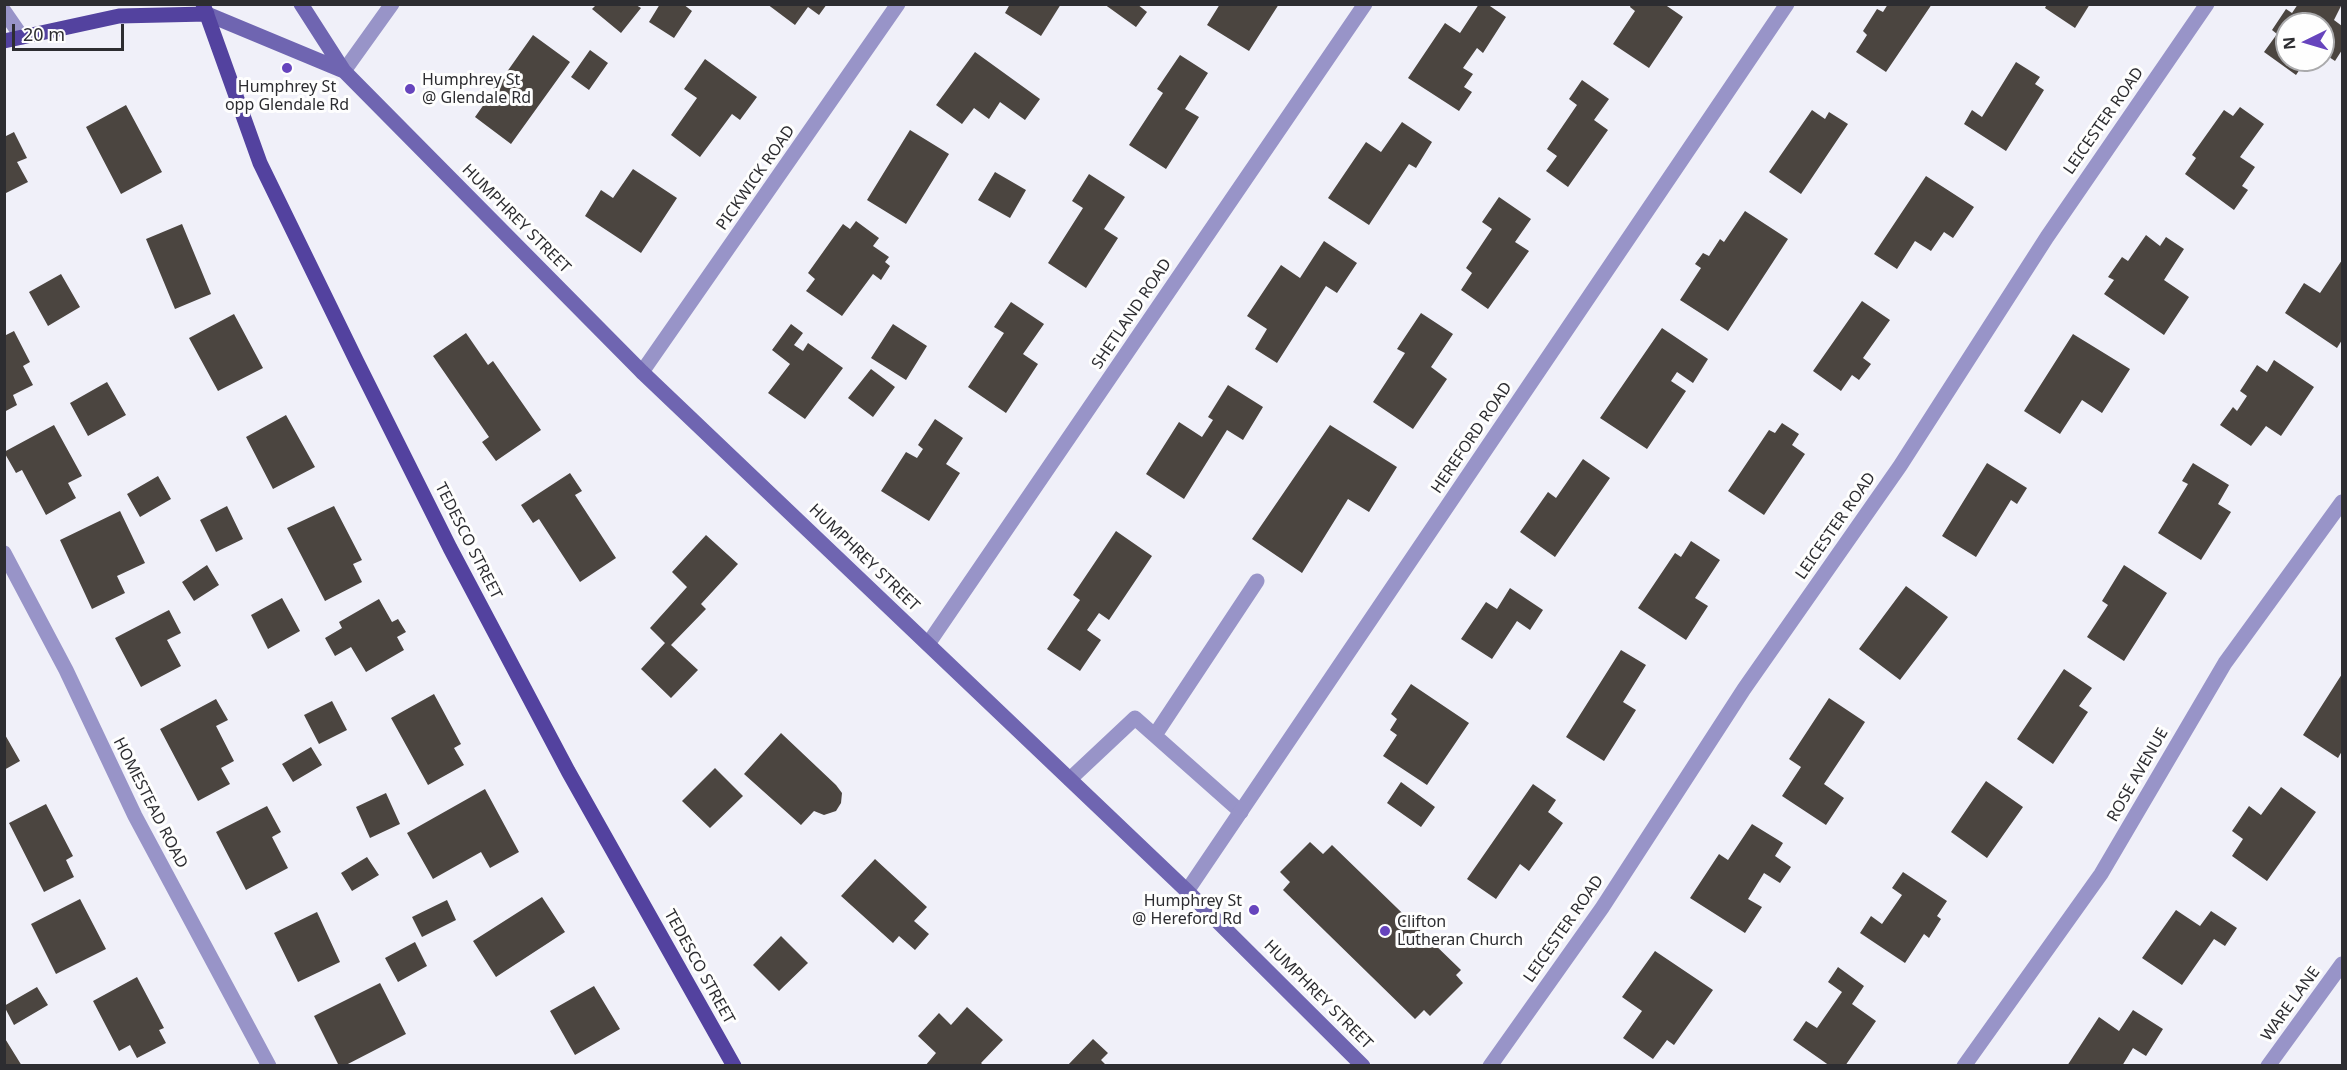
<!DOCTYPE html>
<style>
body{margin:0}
#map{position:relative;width:2347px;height:1070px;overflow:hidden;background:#f0f0f9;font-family:"Noto Sans",sans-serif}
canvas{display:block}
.frame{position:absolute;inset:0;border:6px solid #2d2d31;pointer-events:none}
.north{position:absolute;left:2275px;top:12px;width:60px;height:60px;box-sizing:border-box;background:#fefefe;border:2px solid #aaaaac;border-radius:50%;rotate:265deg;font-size:16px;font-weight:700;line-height:24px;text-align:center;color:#2d2d31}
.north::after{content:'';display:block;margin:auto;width:21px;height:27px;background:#6644bd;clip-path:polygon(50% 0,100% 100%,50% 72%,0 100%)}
.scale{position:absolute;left:12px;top:24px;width:112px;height:27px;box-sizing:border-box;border:3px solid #2d2d31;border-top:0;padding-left:8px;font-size:18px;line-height:21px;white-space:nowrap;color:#2d2d31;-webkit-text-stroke:4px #fefefe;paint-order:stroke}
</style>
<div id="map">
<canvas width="2347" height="1070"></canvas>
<div class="frame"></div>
<div class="north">N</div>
<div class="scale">20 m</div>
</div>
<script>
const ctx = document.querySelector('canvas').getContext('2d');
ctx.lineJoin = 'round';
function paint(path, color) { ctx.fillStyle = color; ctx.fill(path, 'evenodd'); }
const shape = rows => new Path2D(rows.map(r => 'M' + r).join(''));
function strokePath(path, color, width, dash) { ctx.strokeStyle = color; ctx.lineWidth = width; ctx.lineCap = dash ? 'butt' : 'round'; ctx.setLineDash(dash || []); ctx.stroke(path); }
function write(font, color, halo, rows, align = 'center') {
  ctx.font = font + ' "Noto Sans",sans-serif'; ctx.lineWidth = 6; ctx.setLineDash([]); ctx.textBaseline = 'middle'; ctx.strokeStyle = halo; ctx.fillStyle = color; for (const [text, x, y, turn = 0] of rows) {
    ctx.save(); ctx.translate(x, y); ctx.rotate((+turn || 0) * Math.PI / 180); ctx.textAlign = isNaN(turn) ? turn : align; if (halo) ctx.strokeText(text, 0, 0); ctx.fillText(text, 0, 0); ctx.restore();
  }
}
paint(shape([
 [660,4,683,4,692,11,674,38,649,22],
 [767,4,827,4,819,15,808,7,795,25],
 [1010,4,1061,4,1041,36,1005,13],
 [1104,4,1137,4,1147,12,1136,27],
 [1220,4,1279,4,1249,51,1207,25],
 [1479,4,1487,4,1506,17,1483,53,1477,48,1463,68,1473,74,1464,87,1472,92,1459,111,1408,78,1445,23,1460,33],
 [1631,4,1664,4,1683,17,1649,68,1613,44,1635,11,1630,7],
 [1888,4,1932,4,1886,72,1856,52,1867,35,1863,31,1877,9,1883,12],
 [2047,4,2090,4,2075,28,2045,8],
 [2298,4,2342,4,2334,20,2342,26,2342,50,2335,61,2323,53,2323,24,2287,24,2287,60,2306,60,2296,75,2264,52,2277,34,2272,30,2286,9,2292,13],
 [596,5,636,5,641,8,621,33,592,9],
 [533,35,570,62,511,144,475,117],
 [590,50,608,63,589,90,571,77],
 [975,52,1040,99,1025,120,1000,102,989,119,974,108,962,124,936,105],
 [1180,55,1208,73,1185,109,1199,117,1166,169,1129,145,1163,93,1157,89],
 [705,59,757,97,740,120,732,114,700,157,671,135,697,98,684,89],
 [2016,62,2040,77,2035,84,2044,90,2006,151,1964,124,1972,110,1982,117],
 [1582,80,1609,99,1594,120,1608,130,1568,187,1546,171,1557,156,1547,149,1577,105,1569,99],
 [126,105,162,172,121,194,86,127],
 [2240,107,2264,124,2240,157,2255,167,2242,186,2248,190,2234,210,2185,174,2196,158,2192,155,2224,110,2233,116],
 [1812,110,1825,119,1829,112,1848,124,1801,194,1769,172],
 [1402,122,1432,142,1416,168,1409,164,1369,225,1328,198,1366,142,1381,152],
 [910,130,949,154,906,224,867,200],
 [14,132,27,158,17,162,28,182,4,194,4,137],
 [633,169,677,198,641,253,585,216,601,190,613,198],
 [995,172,1026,190,1010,218,978,200],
 [1089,174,1125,197,1104,229,1118,238,1086,288,1048,263,1083,208,1072,201],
 [1926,176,1974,207,1953,238,1944,232,1931,251,1915,241,1897,269,1874,254],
 [1499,197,1531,219,1515,242,1529,251,1488,309,1461,290,1472,273,1466,268,1492,229,1482,222],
 [1745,211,1788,239,1728,331,1680,300,1701,268,1695,264,1703,253,1709,256,1720,239,1724,242],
 [856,221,879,238,873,246,889,257,885,262,890,266,881,280,873,274,842,316,806,291,815,279,808,273,843,224,850,229],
 [182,224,211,294,175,309,146,239],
 [2146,235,2160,246,2166,237,2184,249,2164,280,2189,297,2164,335,2104,294,2114,280,2108,277,2122,257,2128,261],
 [1324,241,1357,263,1337,293,1326,286,1277,363,1255,349,1267,329,1247,316,1281,265,1300,278],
 [2342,260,2342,340,2337,348,2285,313,2304,283,2320,293],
 [61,274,80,307,48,326,29,292],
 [1862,301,1890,320,1863,358,1871,364,1859,380,1852,375,1841,391,1813,371],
 [1011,302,1044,324,1023,354,1038,364,1006,413,968,387,1004,333,994,327],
 [1421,313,1453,334,1431,367,1447,379,1413,429,1373,402,1405,353,1397,349],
 [234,314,263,368,218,391,189,338],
 [791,324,803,333,794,345,803,351,808,343,843,368,805,419,768,393,790,364,772,350],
 [893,324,927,346,906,380,871,358],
 [1662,328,1708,359,1693,383,1677,372,1671,381,1686,391,1647,449,1600,418],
 [14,331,30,362,23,366,33,385,13,395,17,405,4,412,4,336],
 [466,333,488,365,493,361,541,430,496,461,482,442,489,437,433,356],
 [2073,334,2130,369,2102,413,2082,400,2060,434,2024,411],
 [2274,360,2314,387,2281,436,2266,426,2251,446,2220,425,2233,407,2237,411,2247,396,2240,391,2257,365,2267,372],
 [871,369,895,387,873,417,848,398],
 [107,382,126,415,88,436,70,403],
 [1228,385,1263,407,1243,440,1227,430,1184,499,1146,474,1179,422,1202,437,1213,420,1208,417],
 [286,415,315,467,273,489,246,437],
 [935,419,963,438,946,464,960,473,929,521,881,491,906,452,917,458,923,449,918,445],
 [1782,423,1799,434,1792,445,1805,454,1764,515,1728,491,1769,430,1775,433],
 [54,425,82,476,68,483,76,498,46,515,22,470,16,473,4,452],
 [1330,425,1397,467,1369,512,1348,499,1302,573,1252,539],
 [1583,459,1610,478,1555,557,1520,532,1548,492,1556,498],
 [1987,463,2027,488,2017,504,2011,500,1976,557,1942,536],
 [2193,463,2229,485,2218,504,2231,512,2201,560,2158,533,2188,484,2182,481],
 [570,473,582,491,575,495,616,558,580,582,539,519,533,523,521,505],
 [158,476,171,499,140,517,127,494],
 [227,506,243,539,216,552,200,520],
 [334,506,362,560,353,564,362,582,325,601,287,528],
 [120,511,145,563,117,576,125,593,92,609,60,540],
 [1116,531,1152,556,1109,620,1099,613,1087,630,1101,640,1080,671,1047,649,1080,600,1073,595],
 [706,535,738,564,701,604,706,609,671,645,698,670,671,698,641,669,665,643,650,628,687,587,672,572],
 [1691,541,1720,560,1695,598,1708,606,1686,640,1638,608,1675,553,1681,557],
 [207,565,219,585,194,601,182,582],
 [2124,565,2167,593,2124,661,2087,637,2108,605,2102,601],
 [1906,586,1948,617,1900,680,1859,649],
 [1510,588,1543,610,1530,630,1517,621,1492,659,1461,639,1486,602,1497,609],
 [282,598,300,631,268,649,251,615],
 [379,599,392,622,398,619,406,632,397,637,404,650,366,672,351,647,335,656,325,638,342,628,339,622],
 [169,610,181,633,167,640,181,666,141,687,115,638],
 [1621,650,1646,665,1623,702,1636,710,1604,761,1566,737],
 [2064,669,2092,688,2079,706,2088,712,2053,764,2017,739],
 [2342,674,2342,751,2338,758,2303,735],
 [1411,684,1469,723,1427,785,1383,756,1397,735,1390,730,1397,719,1391,714],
 [434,694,461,744,454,748,464,765,428,785,391,718],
 [1829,698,1865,722,1824,784,1844,798,1826,825,1782,796,1801,767,1789,759],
 [216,699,228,720,216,726,234,761,221,768,230,784,198,801,160,729],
 [332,701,347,730,319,744,304,715],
 [4,733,20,761,4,770],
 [781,733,836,785,842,793,841,803,836,811,824,815,814,811,801,825,744,774],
 [311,747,322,765,293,782,282,764],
 [715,768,743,796,710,828,682,801],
 [1986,781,2023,807,1987,858,1951,832],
 [1401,782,1435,807,1421,827,1387,803],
 [1533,784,1556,800,1548,812,1563,823,1529,871,1520,864,1496,899,1467,879],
 [2281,787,2316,812,2267,881,2232,856,2243,839,2232,831,2249,806,2261,815],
 [485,789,519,852,490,868,481,852,433,879,407,833],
 [386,793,400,824,370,838,356,807],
 [46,804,73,856,66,860,74,877,44,892,9,823],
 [267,806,281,832,272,837,288,868,246,890,216,832],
 [1752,824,1783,843,1775,856,1791,867,1780,883,1764,873,1748,899,1762,907,1745,933,1690,898,1719,854,1728,860],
 [1310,842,1323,854,1332,845,1461,970,1456,975,1463,983,1430,1016,1424,1010,1415,1019,1283,890,1290,882,1280,872],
 [367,857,379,875,352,891,341,873],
 [875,859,927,907,914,921,929,934,915,950,899,936,893,943,841,896],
 [1903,872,1947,901,1937,916,1941,919,1929,938,1924,934,1905,963,1860,933,1871,916,1882,924,1902,895,1892,888],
 [542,897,565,932,496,977,473,941],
 [80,899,106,949,56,974,31,924],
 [447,900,456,920,422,937,412,917],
 [2176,910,2200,926,2211,911,2237,928,2225,946,2214,939,2182,985,2142,958],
 [317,912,340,962,298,982,274,933],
 [781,936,808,963,779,991,753,965],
 [415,942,427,966,398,982,385,958],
 [1655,951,1713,990,1674,1045,1667,1040,1653,1059,1623,1038,1642,1011,1622,997],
 [1838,967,1864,986,1852,1004,1876,1021,1845,1066,1830,1066,1793,1040,1806,1021,1817,1028,1842,992,1828,982],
 [137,977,164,1028,159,1030,166,1043,137,1058,130,1045,119,1051,93,1001],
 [380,983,406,1034,344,1066,339,1066,314,1016],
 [594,986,620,1029,575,1055,550,1011],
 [37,987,48,1005,14,1025,4,1006],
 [967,1007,1003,1040,981,1063,984,1066,925,1066,936,1053,918,1036,939,1013,951,1025],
 [2133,1010,2163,1029,2146,1056,2133,1048,2122,1066,2067,1066,2099,1017,2119,1031],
 [4,1037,22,1066,4,1066],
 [1093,1039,1108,1053,1101,1060,1107,1066,1067,1066]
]), '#4b4540');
strokePath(shape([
 [4,11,22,37],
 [1155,735,1257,581],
 [1070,779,1135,718,1241,812]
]), '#9894c8', 15);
strokePath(shape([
 [344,71,392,4],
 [642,372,898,4],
 [4,553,66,670,135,816,269,1066],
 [928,644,1365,4],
 [1187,891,1787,4],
 [1490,1066,1602,908,1744,689,1900,466,2047,237,2207,4],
 [1964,1066,2101,874,2225,663,2342,502],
 [2268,1066,2342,964]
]), '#9894c8', 15);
strokePath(shape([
 [301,4,344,71,642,372,1187,891,1363,1066],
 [207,14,344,71]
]), '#6f65b1', 15);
strokePath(shape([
 [203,4,260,163,357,362,450,548,568,771,734,1066],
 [4,41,119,16,207,14]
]), '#53429f', 15);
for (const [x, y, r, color] of [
 [287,68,6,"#6644bd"],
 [410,89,6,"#6644bd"],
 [1254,910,6,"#6644bd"],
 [1385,931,6,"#6644bd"]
]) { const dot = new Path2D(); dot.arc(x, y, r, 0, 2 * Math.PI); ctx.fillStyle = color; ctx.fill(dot); strokePath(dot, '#fefefe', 2); }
write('16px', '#2d2d31', '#fefefe', [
 ["Humphrey St",422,80],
 ["@ Glendale Rd",422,98],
 ["Humphrey St",287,87,"center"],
 ["opp Glendale Rd",287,105,"center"],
 ["Humphrey St",1242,901,"right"],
 ["@ Hereford Rd",1242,919,"right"],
 ["Clifton",1397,922],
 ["Lutheran Church",1397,940]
], 'left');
write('16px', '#2d2d31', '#fefefe', [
 ["LEICESTER ROAD",2104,121,-55],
 ["PICKWICK ROAD",756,178,-55],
 ["HUMPHREY STREET",516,219,45],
 ["SHETLAND ROAD",1132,314,-56],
 ["HEREFORD ROAD",1472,438,-56],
 ["LEICESTER ROAD",1836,526,-55],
 ["TEDESCO STREET",468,541,63],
 ["HUMPHREY STREET",864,558,44],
 ["ROSE AVENUE",2138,775,-60],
 ["HOMESTEAD ROAD",150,803,63],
 ["LEICESTER ROAD",1564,929,-55],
 ["TEDESCO STREET",699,967,61],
 ["HUMPHREY STREET",1318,995,45],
 ["WARE LANE",2291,1004,-54]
]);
</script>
